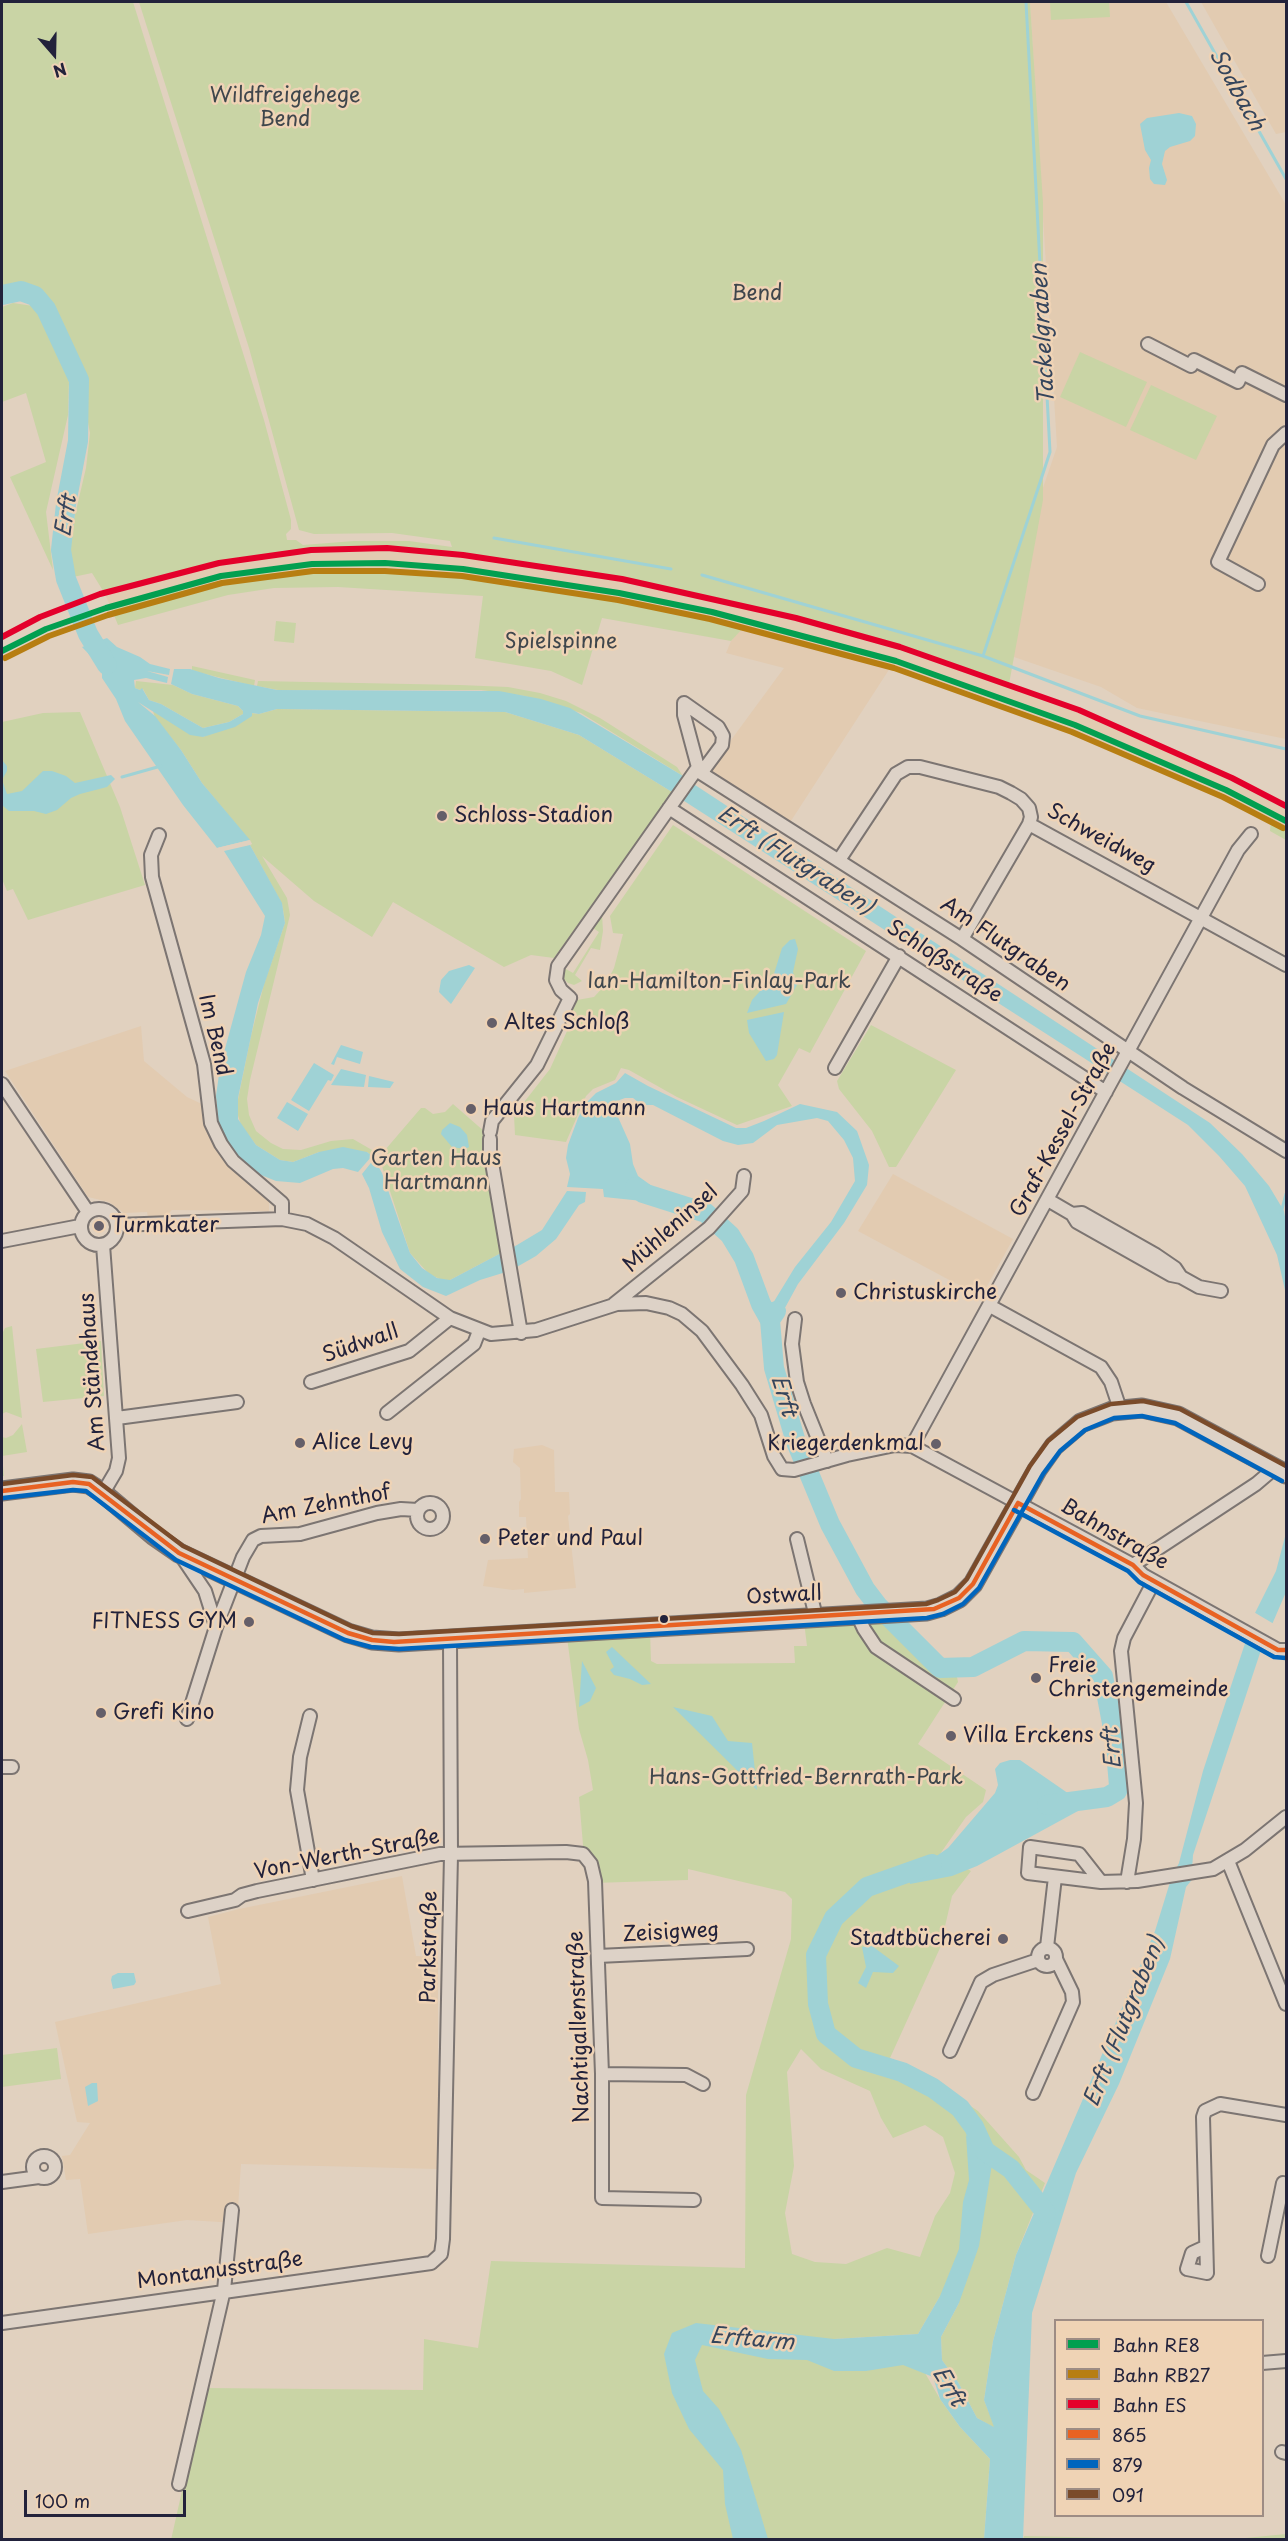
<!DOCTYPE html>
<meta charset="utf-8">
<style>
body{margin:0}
#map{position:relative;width:1288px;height:2541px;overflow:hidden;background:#e1d1bf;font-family:"Playpen Sans",sans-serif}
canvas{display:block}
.frame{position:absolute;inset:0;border:3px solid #22223b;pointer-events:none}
.legend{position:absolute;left:1054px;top:2319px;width:210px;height:198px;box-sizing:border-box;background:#efd3b5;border:2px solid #9d8c84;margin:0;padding:8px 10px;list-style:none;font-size:18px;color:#22223b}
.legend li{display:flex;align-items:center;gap:12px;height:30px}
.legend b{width:30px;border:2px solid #9d8c84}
.north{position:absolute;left:24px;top:24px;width:60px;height:60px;-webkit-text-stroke:4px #efd3b5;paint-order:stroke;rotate:160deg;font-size:16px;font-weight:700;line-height:24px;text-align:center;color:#22223b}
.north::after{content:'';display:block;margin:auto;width:21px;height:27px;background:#22223b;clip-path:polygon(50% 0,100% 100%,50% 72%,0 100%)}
.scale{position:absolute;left:24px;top:2490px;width:162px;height:27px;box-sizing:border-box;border:3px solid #22223b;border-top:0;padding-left:8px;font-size:18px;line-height:21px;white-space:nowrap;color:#22223b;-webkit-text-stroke:4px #efd3b5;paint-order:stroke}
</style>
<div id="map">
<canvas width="1288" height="2541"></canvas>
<div class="frame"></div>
<ul class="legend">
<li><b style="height:8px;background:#029f50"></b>Bahn RE8</li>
<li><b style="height:8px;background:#b77e12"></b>Bahn RB27</li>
<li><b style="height:8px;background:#e4002b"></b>Bahn ES</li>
<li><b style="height:8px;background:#e86223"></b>865</li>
<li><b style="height:8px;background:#0065bd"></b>879</li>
<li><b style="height:8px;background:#7a4b2a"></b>091</li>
</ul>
<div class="north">N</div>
<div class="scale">100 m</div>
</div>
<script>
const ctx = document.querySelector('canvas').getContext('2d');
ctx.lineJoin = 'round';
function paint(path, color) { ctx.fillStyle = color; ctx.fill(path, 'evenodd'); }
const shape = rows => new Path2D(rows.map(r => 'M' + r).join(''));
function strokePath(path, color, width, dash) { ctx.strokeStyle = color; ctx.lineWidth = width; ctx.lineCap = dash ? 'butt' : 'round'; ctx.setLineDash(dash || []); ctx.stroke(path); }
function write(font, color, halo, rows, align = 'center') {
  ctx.font = font + ' "Playpen Sans",sans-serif'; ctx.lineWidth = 5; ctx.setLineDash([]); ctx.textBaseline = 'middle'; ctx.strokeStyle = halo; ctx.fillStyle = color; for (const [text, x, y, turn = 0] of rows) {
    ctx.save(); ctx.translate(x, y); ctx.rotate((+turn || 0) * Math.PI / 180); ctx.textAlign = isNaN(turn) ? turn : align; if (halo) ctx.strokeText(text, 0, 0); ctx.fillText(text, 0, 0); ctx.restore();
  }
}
paint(shape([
 [1030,2,1166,2,1286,205,1286,739,1137,708,1101,687,988,648,1057,447],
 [1201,2,1286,2,1286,132,1276,134],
 [348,549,422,550,544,565,715,598,796,618,1009,684,1163,748,1286,807,1286,827,1157,766,1075,731,1004,704,892,665,787,827,709,770,784,668,726,653,731,641,744,626,619,599,543,586,463,576,383,569,310,570,260,574,175,592,112,610,105,594,222,563,308,551],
 [141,1026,144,1061,187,1097,204,1105,212,1137,269,1197,269,1211,172,1210,166,1216,148,1217,147,1212,124,1213,109,1202,88,1197,5,1071],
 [893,1174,1013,1239,981,1297,858,1231],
 [542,1445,554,1450,555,1492,569,1492,570,1514,568,1516,576,1588,524,1593,524,1589,513,1590,483,1586,488,1560,528,1558,526,1517,519,1517,519,1502,521,1499,520,1468,513,1462,514,1449],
 [402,1876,416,1956,438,1957,438,2169,241,2164,237,2223,187,2220,88,2234,80,2179,66,2180,62,2156,70,2155,90,2123,77,2122,55,2022,221,1984,208,1917,239,1909]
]), '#e2cbb1');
paint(shape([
 [2,2,133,2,264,420,291,520,291,529,286,534,287,540,296,540,303,545,354,541,409,541,452,547,450,541,392,533,314,534,299,530,249,348,139,2,1030,2,1043,203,1043,500,1009,684,796,618,715,598,544,565,461,554,387,549,308,551,221,563,105,594,92,573,73,577,68,545,86,468,90,433,80,381,54,323,47,309,35,295,21,290,2,294],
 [1050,2,1109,2,1110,17,1051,20],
 [13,303,33,306,51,323,69,380,68,415,46,512,53,570,10,477,46,462,26,393,2,402,2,307],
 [1080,352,1147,382,1126,427,1060,397],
 [1151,385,1217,416,1196,460,1130,430],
 [383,569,463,576,543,586,619,599,745,626,731,641,602,618,582,685,551,671,475,658,483,596,338,587,274,588,228,595,118,625,112,610,175,592,260,574,310,570],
 [276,621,296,623,294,643,274,641],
 [192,666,255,680,254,686,201,673,192,670],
 [136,681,173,685,192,694,238,706,243,711,243,714,229,722,203,728,161,704,149,700,143,689,140,690,135,688],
 [258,681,460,685,508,687,540,693,566,701,600,718,677,767,683,776,581,713,525,696,481,690,278,690,257,686],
 [277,709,505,712,579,735,672,792,554,958,531,955,504,967,393,902,372,937,314,901,262,856,287,898,290,915,250,1080,247,1099,249,1115,256,1131,271,1143,283,1149,301,1150,331,1141,353,1139,372,1150,372,1156,367,1152,319,1152,293,1162,280,1160,256,1145,241,1125,236,1109,251,1036,264,984,285,923,284,915,282,904,250,845,252,844,202,783,181,750,155,718,153,711,203,737,251,713,259,714],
 [80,712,120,807,145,885,28,920,13,889,7,891,2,879,2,722,43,713],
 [1271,819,1286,827,1286,840,1270,831],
 [673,825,866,951,810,1053,799,1048,778,1085,792,1106,737,1125,677,1097,629,1070,621,1068,615,1080,593,1089,586,1096,566,1142,515,1135,514,1115,550,1069,572,1020,569,1011,577,1000,594,997,606,984,614,968,623,934,613,933,610,916],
 [602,914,603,931,600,950,591,948,575,975,582,981,574,985,568,983,563,978,564,968,573,973,599,932,590,926],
 [871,1025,956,1070,896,1167,889,1167,872,1131,839,1089,837,1081],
 [453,1104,485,1132,491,1197,503,1252,450,1280,442,1280,429,1274,410,1253,379,1157,421,1108,425,1108,433,1114,445,1112],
 [12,1326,22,1418,6,1412,2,1414,2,1334,5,1328],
 [101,1341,104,1396,43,1402,36,1349],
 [22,1424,27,1452,2,1456,4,1476,2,1476,2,1437,6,1438,13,1435],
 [888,1616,939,1668,955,1667,958,1682,918,1744,986,1790,983,1802,966,1817,940,1854,971,1871,952,1896,940,1948,890,2058,947,2090,978,2111,1019,2157,1026,2170,1045,2183,1016,2255,993,2341,984,2400,995,2428,977,2418,958,2382,942,2360,941,2337,959,2303,940,2296,918,2334,834,2339,890,2363,921,2366,940,2399,960,2427,990,2459,984,2539,171,2540,205,2388,423,2390,424,2339,478,2348,491,2261,745,2268,746,2095,791,1939,792,1899,785,1892,688,1869,688,1880,593,1883,584,1857,579,1797,593,1790,588,1760,579,1729,567,1637,650,1631,651,1661,657,1664,795,1663,794,1646,807,1646,804,1622],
 [801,2049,821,2069,870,2091,881,2118,893,2138,925,2125,943,2137,955,2173,950,2193,935,2216,920,2257,887,2248,846,2264,815,2262,792,2254,785,2213,794,2166,787,2072],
 [57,2048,61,2079,2,2087,2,2055],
 [1286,2534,1286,2539,1235,2539],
 [1024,2536,1155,2539,1023,2540]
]), '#c9d4a5');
paint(shape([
 [1179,113,1192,116,1196,124,1195,136,1190,141,1170,147,1165,151,1162,164,1167,180,1165,185,1154,184,1150,179,1149,168,1151,160,1145,150,1140,124,1147,118],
 [107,638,117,647,140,657,150,664,170,669,169,675,147,671,168,677,167,683,146,678,134,680,135,688,140,690,142,688,149,700,161,704,203,728,229,722,243,714,243,711,238,706,192,694,171,684,174,669,190,669,219,678,277,690,499,691,541,699,570,708,683,776,672,792,579,735,505,712,277,709,259,714,252,713,252,716,235,727,203,737,190,735,138,702,155,716,181,750,202,783,250,840,217,848,183,805,125,721,116,699,102,678,102,668,82,647],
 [2,760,7,766,7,771,2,780,7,794,22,791,43,771,52,771,66,776,75,783,111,775,115,779,107,787,80,794,71,798,57,810,46,814,34,811,9,811,2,805],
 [692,783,1210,1123,1242,1154,1269,1186,1284,1211,1286,1222,1286,1314,1285,1290,1277,1255,1245,1186,1219,1156,1188,1125,681,799],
 [250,845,282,903,285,923,258,1003,238,1098,238,1119,256,1145,280,1160,293,1162,319,1152,343,1147,367,1152,372,1156,358,1172,343,1168,333,1169,300,1183,276,1181,261,1175,236,1154,219,1128,216,1096,220,1067,246,972,261,935,265,916,224,851],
 [795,939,798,949,793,972,797,985,786,1004,747,1013,752,1000,773,977,782,948,790,940],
 [469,965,475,968,451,1004,439,992,441,980,449,971],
 [784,1012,777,1055,774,1059,766,1061,749,1033,747,1020],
 [341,1045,363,1052,360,1064,337,1057,334,1065,331,1064],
 [314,1063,334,1075,331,1081,328,1080,309,1111,291,1100],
 [341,1069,366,1075,364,1087,331,1085],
 [625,1073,648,1086,736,1128,746,1128,764,1121,800,1104,837,1112,857,1131,869,1165,867,1185,844,1223,798,1284,780,1317,778,1334,767,1337,758,1318,770,1308,795,1267,831,1222,855,1181,853,1158,844,1140,828,1121,817,1118,777,1125,753,1143,738,1145,723,1141,653,1105,642,1105,633,1098,625,1098,617,1101,614,1108,630,1144,633,1164,638,1176,659,1191,659,1197,652,1202,604,1197,603,1189,567,1187,570,1174,566,1158,568,1145,578,1118,586,1103,596,1093,616,1083],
 [369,1076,394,1082,390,1088,368,1087],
 [287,1102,308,1114,298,1131,277,1118],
 [450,1123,460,1127,467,1135,469,1147,465,1149,452,1147,441,1134,442,1130],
 [374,1159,382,1173,410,1253,422,1268,437,1278,450,1280,503,1252,506,1272,480,1280,446,1296,423,1287,400,1269,382,1232,369,1188,362,1174],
 [567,1191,586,1192,585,1202,579,1205,556,1239,536,1256,515,1268,512,1248,542,1230],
 [1286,1533,1286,1592,1261,1650,1193,1855,1192,1870,1195,1876,1186,1887,1170,1959,1119,2084,1076,2173,1032,2313,1023,2539,984,2539,990,2459,960,2427,940,2399,933,2377,903,2365,866,2371,834,2371,807,2360,768,2359,702,2345,695,2360,703,2391,719,2409,741,2450,768,2539,733,2539,725,2504,723,2470,689,2429,672,2393,664,2354,672,2333,696,2323,834,2339,918,2334,940,2296,959,2249,963,2202,969,2180,966,2135,992,2164,979,2246,959,2303,941,2337,942,2360,958,2382,977,2418,994,2427,984,2400,993,2341,1016,2255,1155,1931,1171,1879,1179,1863,1203,1771,1255,1613,1276,1571],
 [612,1647,651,1684,642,1685,630,1679,614,1675,610,1670,614,1667,606,1652],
 [582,1661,596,1688,590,1701,579,1707],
 [673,1707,712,1716,728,1741,752,1743,757,1790],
 [1010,1760,1020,1760,1072,1796,1078,1811,977,1866,952,1876,910,1884,906,1865,935,1857,948,1848,995,1793,998,1785,995,1769,1000,1763],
 [872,1946,899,1966,893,1973,873,1972,866,1988,858,1983,866,1967,862,1947],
 [118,1973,134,1973,136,1982,134,1985,113,1989,111,1980,112,1976],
 [92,2083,97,2083,98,2101,88,2106,85,2087]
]), '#9fd2d5');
paint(shape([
 [250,840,252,844,218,851,217,848],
 [1252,1611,1274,1624,1263,1651,1243,1640]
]), '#e1d1bf');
strokePath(shape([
 [1186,2,1286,179],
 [494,538,671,569],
 [702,575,983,656,1140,716,1286,749],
 [983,656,1050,452,1026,2],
 [122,777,161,766],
 [1281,1213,1286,1194]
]), '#9fd2d5', 3);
strokePath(shape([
 [2,295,21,291,35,296,46,309,79,380,78,441,66,504,61,550,66,579,88,634,107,665],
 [635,1187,643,1193,706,1213,730,1235,744,1258,761,1304,770,1320],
 [776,1311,770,1320,774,1368,796,1442,830,1524,865,1589,878,1606,940,1668,973,1667,1024,1641,1073,1642,1103,1676,1115,1739,1119,1786,1117,1791,1107,1797,1047,1805],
 [932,1864,867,1887,834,1918,816,1955,818,2004,826,2034,856,2058,902,2072,933,2088,960,2108,974,2127,985,2151,1011,2169,1046,2213]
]), '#9fd2d5', 20);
const minor = shape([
 [1148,344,1191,366,1194,360,1238,382,1242,373,1286,395],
 [1258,584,1218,562,1273,445,1286,433],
 [699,771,684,715,684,703,718,727,723,736,722,745,702,772],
 [669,808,1106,1092],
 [159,835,151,855,152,877,204,1064,211,1123,221,1144,233,1161,282,1203,282,1219],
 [839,860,896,774,908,767,920,767,999,787,1011,793,1021,799,1029,808,1031,817,1029,824,1286,965],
 [962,939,1029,824],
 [835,1068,899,956],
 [2,1084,88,1212],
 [490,1132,492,1121,537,1065,570,998,561,990,556,980,558,966,696,770,962,939,1183,1088,1286,1151],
 [490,1139,490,1151,521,1333],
 [1048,1200,1072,1214,1082,1213,1156,1255,1175,1268,1181,1277,1171,1275,1077,1222,1072,1214],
 '81 1227a18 18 0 1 1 36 0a18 18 0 1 1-36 0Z',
 [117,1225,282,1219,307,1224,334,1238,450,1318,491,1334,536,1330,617,1304,646,1303,669,1308,682,1314,702,1331,742,1385,761,1415,774,1456,782,1469,794,1470,847,1455,895,1445,912,1446,1133,1565,1143,1575,1278,1650,1286,1650],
 [2,1241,80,1226],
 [103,1245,119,1458,116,1471,103,1493],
 [1181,1277,1199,1287,1221,1291],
 [614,1304,709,1228,742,1191,744,1176],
 [990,1306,1101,1367,1111,1382,1120,1409],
 [795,1319,792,1344,797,1382,804,1404,827,1461],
 [311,1382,409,1351,450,1318],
 [387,1413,474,1344,479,1331],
 [117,1418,237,1402],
 [912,1446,1238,850,1251,834],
 '417 1516a13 13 0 1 1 26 0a13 13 0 1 1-26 0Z',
 [797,1539,816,1617],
 [180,1554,205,1591,216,1626],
 [1133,1565,1256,1484,1276,1467],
 [857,1614,864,1629,876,1647,954,1699],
 [310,1716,300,1757,297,1790,313,1880],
 [187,1719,216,1627,243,1557,253,1540,261,1536,300,1534,377,1513,401,1509,418,1510],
 [2,1767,12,1767],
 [1228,1861,1286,2004],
 [1101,1882,1079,1854,1030,1847,1028,1873,1101,1882,1137,1881,1213,1869,1245,1850,1286,1817],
 [1127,1882,1134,1839,1136,1803,1121,1651,1124,1638,1154,1581],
 [188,1911,235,1900,242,1895,257,1891,440,1854,566,1852,583,1854,591,1864,595,1881,602,2074,602,2198,694,2200],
 [1047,1947,1055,1877],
 '1038 1957a9 9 0 1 1 18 0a9 9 0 1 1-18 0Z',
 [598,1956,747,1949],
 [950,2051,981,1982,993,1975,1038,1960],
 [602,2074,686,2075,703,2084],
 [1033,2093,1073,2002,1072,1992,1056,1959],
 '33 2167a11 11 0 1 1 22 0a11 11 0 1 1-22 0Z',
 [2,2182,39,2177],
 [1205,2247,1192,2253,1187,2269,1207,2273,1203,2117,1205,2111,1220,2104,1286,2115],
 [1268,2256,1283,2183],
 [2,2323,431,2263,441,2254,443,2239,451,1855,450,1640],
 [1262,2363,1286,2361],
 [1282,2452,1286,2453],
 [179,2484,224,2290,232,2210]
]);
const secondary = shape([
 [2,1491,73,1482,89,1484,103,1493,153,1535,179,1553,348,1633,372,1640,399,1642,927,1611,941,1607,959,1598,973,1584,1037,1470,1054,1446,1081,1423,1112,1411,1142,1408,1178,1416,1286,1474]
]);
strokePath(minor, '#7c7572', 16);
strokePath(secondary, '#7c7572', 21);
strokePath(minor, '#ddd2c7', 12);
strokePath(secondary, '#ddd2c7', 16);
strokePath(shape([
 [2,1491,73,1482,89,1484,179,1553,348,1633,372,1640,394,1642,934,1609,959,1598,973,1584,1018,1503],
 [1018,1503,1133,1565,1143,1575,1278,1650,1286,1650]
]), '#e86223', 4.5);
strokePath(shape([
 [3,1498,73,1490,86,1491,176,1560,345,1640,371,1647,399,1649,927,1618,943,1614,963,1604,979,1588,1043,1474,1060,1451,1085,1430,1114,1418,1142,1416,1175,1423,1282,1481],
 [1014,1510,1128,1571,1139,1582,1274,1657,1286,1658]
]), '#0065bd', 4.5);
strokePath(shape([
 [2,1484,73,1475,92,1477,183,1546,351,1626,373,1633,399,1634,926,1604,938,1600,955,1592,967,1579,1030,1466,1048,1441,1077,1417,1111,1404,1143,1401,1180,1409,1286,1466]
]), '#7a4b2a', 4.5);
strokePath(shape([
 [2,651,46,629,106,608,221,576,312,564,385,563,463,569,619,593,712,612,896,661,1075,725,1226,790,1286,821]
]), '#029f50', 6);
strokePath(shape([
 [5,658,49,636,108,615,222,583,313,571,385,571,462,576,618,600,710,619,894,668,1072,732,1223,797,1283,828]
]), '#b77e12', 6);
strokePath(shape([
 [2,637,40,617,100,594,219,563,311,550,387,548,463,555,622,579,796,618,900,647,1079,710,1232,778,1286,806]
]), '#e4002b', 6);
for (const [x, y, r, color] of [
 [442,816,6,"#655f69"],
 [492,1023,6,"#655f69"],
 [471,1109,6,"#655f69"],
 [99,1226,6,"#655f69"],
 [841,1293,6,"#655f69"],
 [300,1443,6,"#655f69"],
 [936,1444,6,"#655f69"],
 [485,1539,6,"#655f69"],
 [664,1619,5,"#22223b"],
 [249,1622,6,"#655f69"],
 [1036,1678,6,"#655f69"],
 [101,1713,6,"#655f69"],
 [951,1736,6,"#655f69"],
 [1003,1939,6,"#655f69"]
]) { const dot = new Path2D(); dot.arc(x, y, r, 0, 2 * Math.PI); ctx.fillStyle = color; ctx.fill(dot); strokePath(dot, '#efd3b5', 2); }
write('21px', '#3f464c', '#efd3b5', [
 ["Wildfreigehege",285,96],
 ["Bend",285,120],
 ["Bend",757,294],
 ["Spielspinne",561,642],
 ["Ian-Hamilton-Finlay-Park",719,982],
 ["Garten Haus",436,1159],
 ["Hartmann",436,1183],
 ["Hans-Gottfried-Bernrath-Park",806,1778]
]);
write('21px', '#22223b', '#efd3b5', [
 ["Schloss-Stadion",454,816],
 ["Altes Schloß",504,1023],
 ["Haus Hartmann",483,1109],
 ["Turmkater",111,1226],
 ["Christuskirche",853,1293],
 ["Alice Levy",312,1443],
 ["Kriegerdenkmal",924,1444,"right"],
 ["Peter und Paul",497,1539],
 ["FITNESS GYM",237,1622,"right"],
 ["Freie",1048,1666],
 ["Christengemeinde",1048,1690],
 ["Grefi Kino",113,1713],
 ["Villa Erckens",963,1736],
 ["Stadtbücherei",991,1939,"right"]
], 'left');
write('21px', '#22223b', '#efd3b5', [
 ["Schweidweg",1101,839,29],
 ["Am Flutgraben",1005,945,34],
 ["Schloßstraße",944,962,33],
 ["Im Bend",214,1035,77],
 ["Graf-Kessel-Straße",1064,1130,-61],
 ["Mühleninsel",671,1229,-42],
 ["Südwall",361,1344,-19],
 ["Am Ständehaus",93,1372,-94],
 ["Am Zehnthof",326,1505,-11],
 ["Bahnstraße",1114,1535,30],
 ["Ostwall",784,1596,-3],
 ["Von-Werth-Straße",347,1855,-11],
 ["Zeisigweg",671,1933,-3],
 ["Parkstraße",430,1947,-89],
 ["Nachtigallenstraße",580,2027,-92],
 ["Montanusstraße",220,2271,-8]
]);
write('italic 22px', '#35455c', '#efd3b5', [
 ["Sodbach",1236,90,61],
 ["Tackelgraben",1044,334,-93],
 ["Erft",67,516,-81],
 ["Erft (Flutgraben)",795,861,33],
 ["Erft",783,1396,74],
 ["Erft",1113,1748,-95],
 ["Erft (Flutgraben)",1125,2022,-68],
 ["Erftarm",752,2340,5],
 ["Erft",948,2387,60]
]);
</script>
